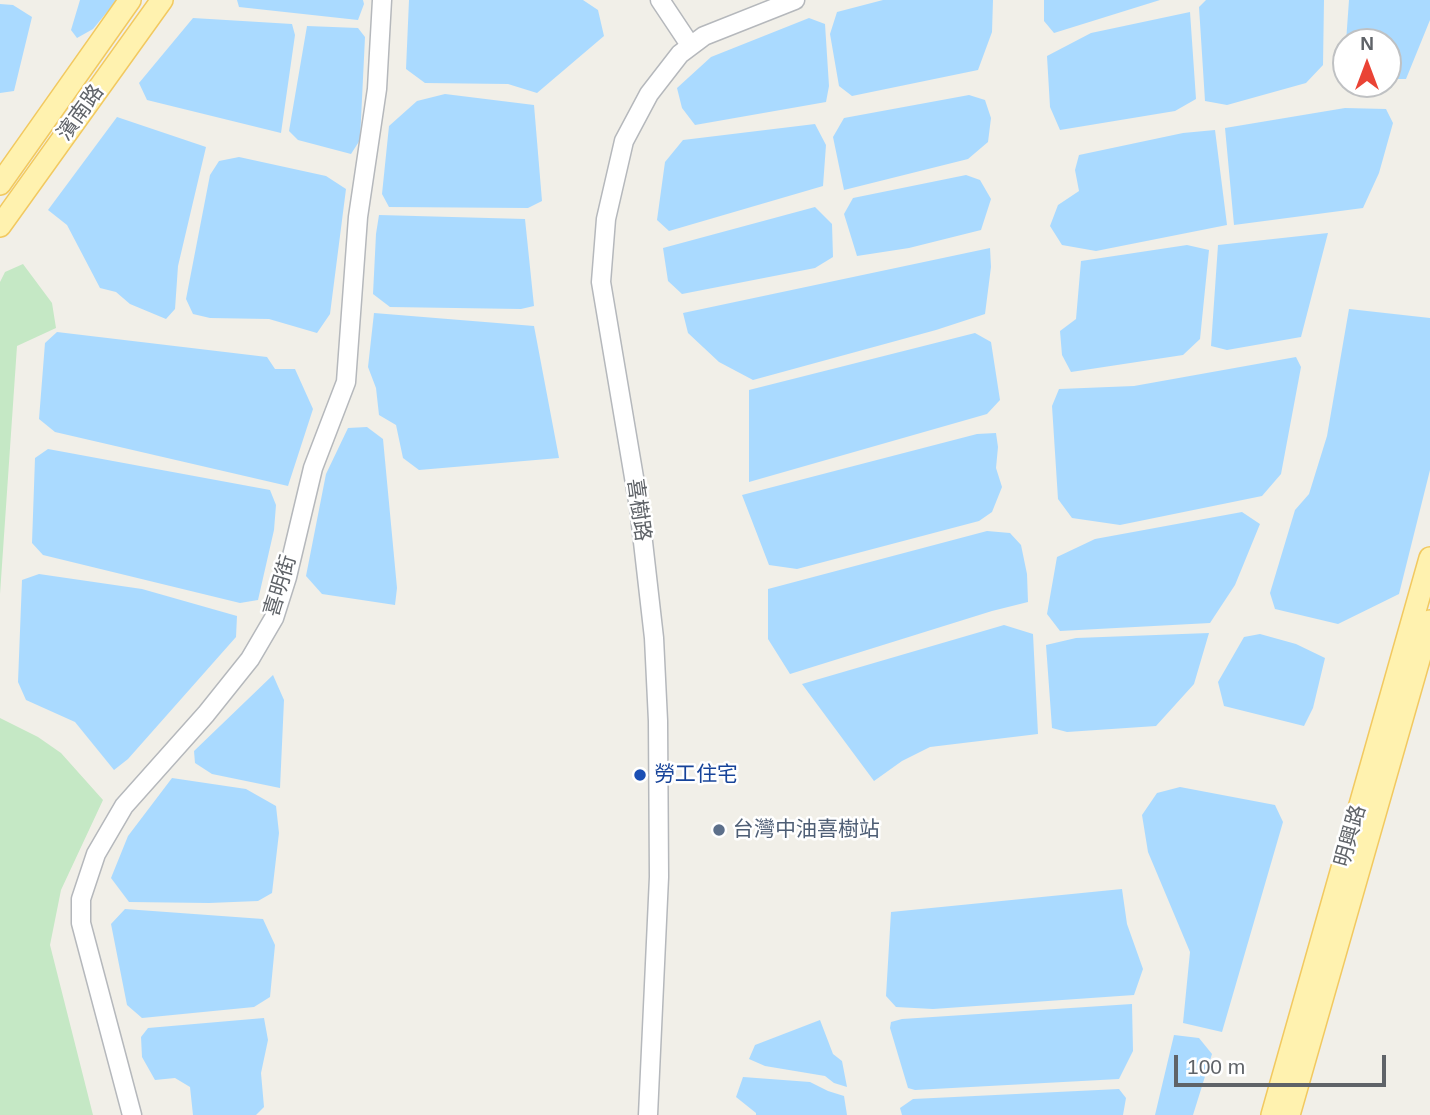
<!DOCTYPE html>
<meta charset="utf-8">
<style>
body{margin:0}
#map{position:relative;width:1430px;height:1115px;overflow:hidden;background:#f1efe8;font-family:Arial,sans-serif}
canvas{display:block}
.north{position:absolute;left:1332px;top:28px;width:70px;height:70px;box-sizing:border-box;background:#fff;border:2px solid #bfc1c3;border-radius:50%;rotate:0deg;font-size:19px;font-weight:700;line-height:28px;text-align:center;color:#5f6368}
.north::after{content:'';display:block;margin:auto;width:24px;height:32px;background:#ea4335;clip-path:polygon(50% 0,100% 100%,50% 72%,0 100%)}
.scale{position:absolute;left:1174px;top:1055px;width:212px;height:32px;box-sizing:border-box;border:4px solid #5f6368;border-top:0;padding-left:9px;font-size:21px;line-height:24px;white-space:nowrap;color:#5f6368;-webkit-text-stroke:5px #fff;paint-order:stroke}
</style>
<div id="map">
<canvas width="1430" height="1115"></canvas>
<div class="north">N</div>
<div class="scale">100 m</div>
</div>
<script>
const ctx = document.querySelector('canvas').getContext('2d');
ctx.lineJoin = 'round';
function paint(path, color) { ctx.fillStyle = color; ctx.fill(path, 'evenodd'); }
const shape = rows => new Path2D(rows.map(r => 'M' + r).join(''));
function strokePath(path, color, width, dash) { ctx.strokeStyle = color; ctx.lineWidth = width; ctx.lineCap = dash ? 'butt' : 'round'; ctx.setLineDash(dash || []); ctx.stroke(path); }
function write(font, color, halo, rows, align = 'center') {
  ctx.font = font + ' Arial,"Noto Sans TC",sans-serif'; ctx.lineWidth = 5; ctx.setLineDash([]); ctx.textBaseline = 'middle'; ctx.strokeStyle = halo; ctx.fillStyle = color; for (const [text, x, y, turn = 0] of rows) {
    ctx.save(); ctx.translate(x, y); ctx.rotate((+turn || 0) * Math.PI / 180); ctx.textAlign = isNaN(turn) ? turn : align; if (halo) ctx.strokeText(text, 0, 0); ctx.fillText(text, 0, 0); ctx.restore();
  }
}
paint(shape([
 [23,264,52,303,56,328,17,346,0,594,0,282,5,272],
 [0,718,38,737,61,753,103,800,61,890,50,945,93,1115,0,1115]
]), '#c5e8c5');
paint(shape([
 [80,0,117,0,93,29,77,38,71,30],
 [237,0,363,0,364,4,358,20,239,7],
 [409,0,583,0,598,10,604,36,537,93,508,84,425,83,406,69],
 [883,0,993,0,992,32,978,70,852,96,839,86,830,34,837,12],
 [1044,0,1160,0,1054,33,1044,21],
 [1206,0,1324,0,1323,65,1306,83,1227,105,1205,101,1199,7],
 [1349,0,1430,0,1430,20,1406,79,1388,79,1388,42,1346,42],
 [0,4,13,5,32,17,14,91,0,93],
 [1190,12,1196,99,1175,111,1060,130,1050,107,1047,56,1091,33],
 [193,18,292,24,295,35,281,133,147,100,139,83],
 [809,18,825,24,829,86,826,102,695,125,682,108,677,88,711,57],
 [307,26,358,28,365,37,360,140,351,154,298,140,289,131],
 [445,94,534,105,542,201,528,208,389,207,382,194,389,126,417,101],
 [969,95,985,100,991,118,988,142,968,159,844,190,833,137,844,118],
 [1345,108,1386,109,1393,123,1379,173,1363,208,1234,225,1225,128],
 [117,117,206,147,178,266,175,309,166,319,130,304,116,292,100,288,67,225,48,210],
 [815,124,826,145,823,186,669,231,657,220,665,162,683,140],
 [1215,130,1227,225,1096,251,1062,245,1050,226,1058,205,1079,191,1075,170,1079,155,1183,133],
 [239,157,326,176,346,189,330,314,317,333,269,319,210,318,193,314,186,299,210,175,219,161],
 [966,175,980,180,991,199,981,230,909,248,857,256,844,214,853,198],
 [815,207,832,224,833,257,815,268,682,294,668,281,663,248],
 [379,215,525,219,534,306,521,309,390,307,373,294,376,234],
 [1328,233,1301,337,1227,350,1211,346,1218,245],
 [1187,245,1209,250,1200,339,1183,355,1071,372,1062,355,1060,331,1076,319,1081,261],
 [990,248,991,267,985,314,936,330,753,380,719,362,688,333,683,313],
 [1349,309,1430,318,1430,470,1399,594,1338,624,1275,609,1270,593,1295,510,1309,494,1327,436],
 [374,313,534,326,559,458,419,470,403,458,396,425,379,415,376,388,368,367],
 [57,332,267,357,275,369,295,369,313,409,288,486,55,432,39,419,45,343],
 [975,333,991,342,1000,400,987,414,749,482,749,390],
 [1296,357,1301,367,1281,474,1262,496,1120,525,1072,518,1058,499,1052,406,1059,389,1134,386],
 [367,427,383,439,397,588,395,605,322,594,306,576,326,474,348,428],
 [996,433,998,447,996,468,1002,487,992,512,979,521,797,569,769,565,742,495,977,434],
 [48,449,270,490,276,505,274,530,258,600,240,603,43,555,32,543,35,458],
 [1242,512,1260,524,1235,585,1210,623,1060,631,1047,614,1057,557,1095,539],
 [987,531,1010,533,1021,545,1027,574,1028,602,992,611,790,674,768,639,768,589],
 [39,574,142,589,237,616,236,637,128,759,114,770,75,722,26,700,18,682,22,580],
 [1004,625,1033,634,1038,734,930,747,902,761,874,781,802,684],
 [1209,633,1194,684,1156,726,1067,732,1052,728,1046,645,1076,638],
 [1260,634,1296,644,1325,658,1313,708,1304,726,1224,706,1218,682,1244,637],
 [273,675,284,700,280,788,212,774,195,763,194,751],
 [172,778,246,789,276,806,279,833,272,893,258,901,209,903,129,902,111,878,128,836],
 [1180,787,1275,805,1283,822,1222,1032,1183,1023,1190,952,1148,852,1142,815,1157,793],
 [1122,889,1127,924,1143,969,1134,995,933,1009,896,1007,886,996,891,912],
 [125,909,263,919,275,945,270,997,254,1007,142,1018,127,1005,111,924],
 [1132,1004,1133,1051,1119,1079,915,1090,908,1088,890,1028,891,1022,902,1019],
 [264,1018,268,1040,261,1073,264,1107,256,1115,193,1115,190,1087,175,1078,155,1080,142,1057,141,1037,148,1028],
 [820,1020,833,1054,842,1061,847,1087,834,1083,825,1076,765,1066,749,1059,755,1045],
 [1174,1035,1199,1038,1212,1054,1193,1115,1155,1115],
 [743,1077,810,1082,828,1091,844,1096,847,1115,756,1115,756,1113,736,1097],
 [1119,1089,1126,1098,1123,1115,902,1115,900,1108,913,1099]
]), '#aadaff');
const minor = shape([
 [660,0,690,45],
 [132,1115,81,923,81,899,96,854,124,806,206,714,250,659,274,618,287,577,313,468,346,382,358,217,377,89,382,0],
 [648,1115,659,877,658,721,654,638,639,507,601,282,606,219,624,141,649,94,680,54,704,36,795,0]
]);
const major = shape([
 [0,184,130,0],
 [0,226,162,0],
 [1272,1115,1430,558],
 [1289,1115,1430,621]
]);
strokePath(minor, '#b5b8bc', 21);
strokePath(major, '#f2c960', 24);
strokePath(minor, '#fff', 18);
strokePath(major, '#fff2af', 21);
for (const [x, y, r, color] of [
 [640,775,7,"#1a4fb4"],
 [719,830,7,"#5c6f8a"]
]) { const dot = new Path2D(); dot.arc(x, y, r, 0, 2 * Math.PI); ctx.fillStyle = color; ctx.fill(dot); strokePath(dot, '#fff', 2.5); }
write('21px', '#5f6368', '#fff', [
 ["濱南路",81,113,-54],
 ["喜樹路",638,510,82],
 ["喜明街",281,586,-73],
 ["明興路",1351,836,-74]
]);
write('21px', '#164399', '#fff', [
 ["勞工住宅",654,775]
], 'left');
write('21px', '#4e5e75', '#fff', [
 ["台灣中油喜樹站",733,830]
], 'left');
</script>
